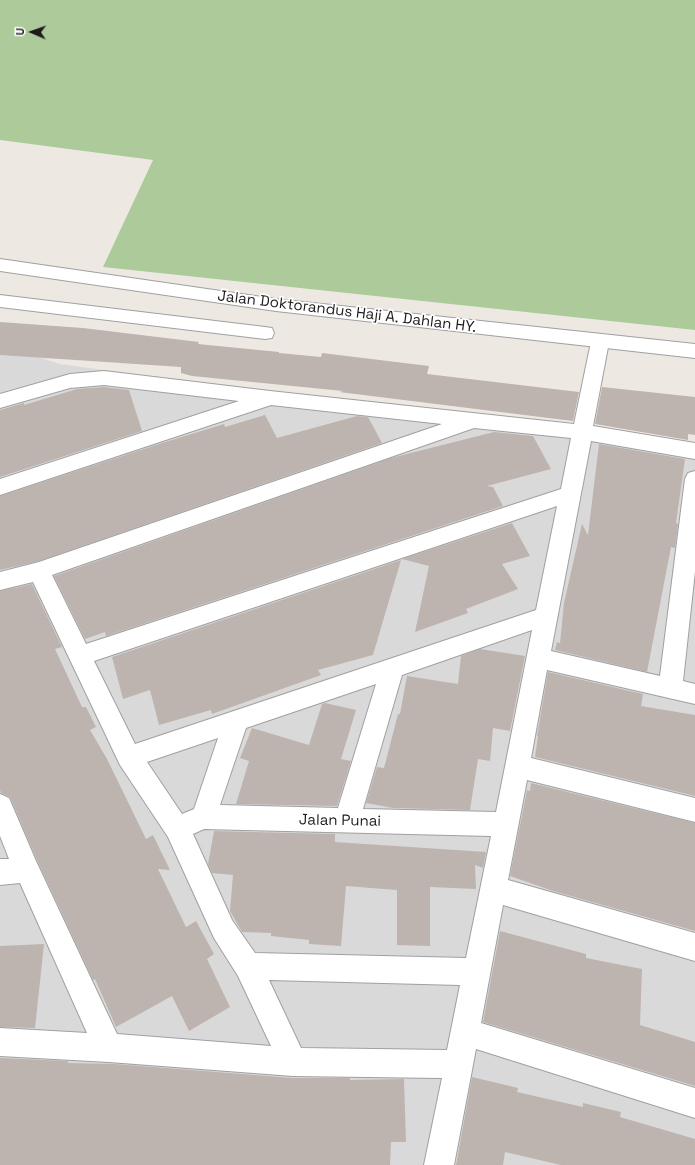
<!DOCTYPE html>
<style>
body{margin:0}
#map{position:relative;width:695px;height:1165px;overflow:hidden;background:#ede9e2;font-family:"Space Grotesk",sans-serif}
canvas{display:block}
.north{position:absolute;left:12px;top:12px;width:40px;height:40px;-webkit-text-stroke:3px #fff;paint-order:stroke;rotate:272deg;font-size:11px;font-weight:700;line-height:16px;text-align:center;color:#1c1c1c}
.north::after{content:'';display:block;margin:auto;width:14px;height:18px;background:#1c1c1c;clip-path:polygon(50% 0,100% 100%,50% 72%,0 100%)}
</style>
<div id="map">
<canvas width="695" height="1165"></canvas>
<div class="north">U</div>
</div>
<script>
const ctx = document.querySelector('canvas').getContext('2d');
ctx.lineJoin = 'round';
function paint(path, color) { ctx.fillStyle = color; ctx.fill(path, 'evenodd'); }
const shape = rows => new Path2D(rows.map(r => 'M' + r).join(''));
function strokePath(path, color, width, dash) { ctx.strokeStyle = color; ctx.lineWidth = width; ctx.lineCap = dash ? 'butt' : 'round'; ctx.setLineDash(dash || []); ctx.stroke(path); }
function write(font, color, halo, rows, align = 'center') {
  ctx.font = font + ' "Space Grotesk",sans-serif'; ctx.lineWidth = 3.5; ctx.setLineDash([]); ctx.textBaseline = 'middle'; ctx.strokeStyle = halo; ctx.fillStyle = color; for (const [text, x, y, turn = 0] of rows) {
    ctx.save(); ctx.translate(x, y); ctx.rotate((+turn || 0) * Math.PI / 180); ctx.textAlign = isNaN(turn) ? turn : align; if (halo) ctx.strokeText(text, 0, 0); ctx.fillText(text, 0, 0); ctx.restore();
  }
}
paint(shape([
 [0,345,60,364,695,451,695,1165,0,1165]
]), '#dad9d9');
paint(shape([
 [0,0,695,0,695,330,103,267,153,160,0,140]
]), '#acca9a');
paint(shape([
 [0,322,83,328,199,342,198,344,279,352,279,353,321,357,322,353,429,366,427,374,579,392,573,421,339,392,343,391,192,376,181,373,181,367,0,355],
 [104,387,129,390,142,431,0,477,0,410,24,403,24,405,77,389],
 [602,387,695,397,695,435,688,434,688,440,595,424],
 [265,415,277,438,357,416,368,417,382,443,39,561,0,570,0,496,162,443,224,424,225,427],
 [494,432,533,436,551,469,487,486,493,487,503,506,106,636,105,632,85,639,54,576,391,458],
 [599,444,685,459,676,523,678,524,675,548,671,547,647,672,555,650,557,642,560,643,564,603,582,524,588,535],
 [512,523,530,556,502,564,518,589,466,609,468,613,415,632,429,566,402,559],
 [401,560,373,655,318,670,321,675,212,714,211,710,159,725,150,690,123,699,112,657],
 [32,584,62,647,55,649,82,707,86,707,96,727,90,730,107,759,146,839,153,835,170,870,158,869,186,927,196,921,214,954,207,959,230,1007,189,1031,172,996,116,1027,95,979,93,980,37,860,10,797,1,793,0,790,0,591],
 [480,649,525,656,510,731,493,728,490,761,478,759,470,810,393,808,366,803,377,767,384,768,398,714,400,714,407,676,458,684,461,656],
 [548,672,643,694,641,706,695,715,695,796,535,757,538,736,537,736],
 [325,703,356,710,341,759,351,761,337,806,236,804,249,761,240,758,252,728,309,745,322,704],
 [531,783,695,823,695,931,553,891,510,876,527,790,530,791],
 [214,831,335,834,335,842,486,852,483,868,475,865,476,889,430,887,430,946,397,945,397,890,346,886,341,946,309,944,309,940,271,936,271,933,242,932,230,911,233,875,212,873,208,864],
 [500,931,586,954,586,958,642,969,640,1025,695,1042,695,1086,483,1022],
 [44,944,35,1028,0,1027,0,946],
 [0,1058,68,1061,68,1063,115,1064,293,1078,350,1078,350,1080,404,1079,406,1142,391,1142,390,1165,0,1165],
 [472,1077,518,1088,517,1092,583,1107,583,1103,621,1112,620,1117,695,1139,695,1165,561,1165,505,1152,503,1165,456,1165]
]), '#bdb4af');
const minor = shape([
 [0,295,265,327,272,328,274,333,272,338,265,339,0,307,0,295],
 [600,335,607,337,609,342,593,426,695,443,695,459,591,441,551,651,660,676,685,479,688,473,695,471,695,571,683,681,695,684,695,704,547,670,531,758,695,798,695,822,527,780,508,880,695,933,695,961,503,905,481,1023,695,1088,695,1118,476,1049,454,1165,424,1165,442,1078,293,1076,109,1062,0,1056,0,1028,87,1033,20,883,0,885,0,859,9,859,0,836,0,794,9,798,36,861,117,1034,271,1046,238,976,214,938,168,837,120,765,33,582,0,590,0,572,39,562,442,424,271,405,0,495,0,479,239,401,104,385,70,388,0,408,0,394,70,374,104,371,270,391,574,424,591,342,593,337,600,335],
 [474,428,571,438,561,489,86,644,52,575,474,428],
 [557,506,536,610,135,744,94,661,557,506],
 [532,630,496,812,363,809,402,675,532,630],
 [376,684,338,808,220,805,246,728,376,684],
 [218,738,194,809,182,814,147,762,218,738],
 [204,829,491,836,466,958,255,953,232,920,193,834,204,829],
 [269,980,460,985,447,1050,301,1048,269,980]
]);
const tertiary = shape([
 [0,259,276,299,695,344,695,358,276,311,0,271,0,259]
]);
strokePath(minor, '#a0a0a0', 2);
strokePath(tertiary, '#a0a0a0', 2);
paint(minor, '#fff');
paint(tertiary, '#fff');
write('15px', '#1c1c1c', '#fff', [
 ["Jalan Doktorandus Haji A. Dahlan HY.",347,312,7],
 ["Jalan Punai",340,821,1]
]);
</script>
